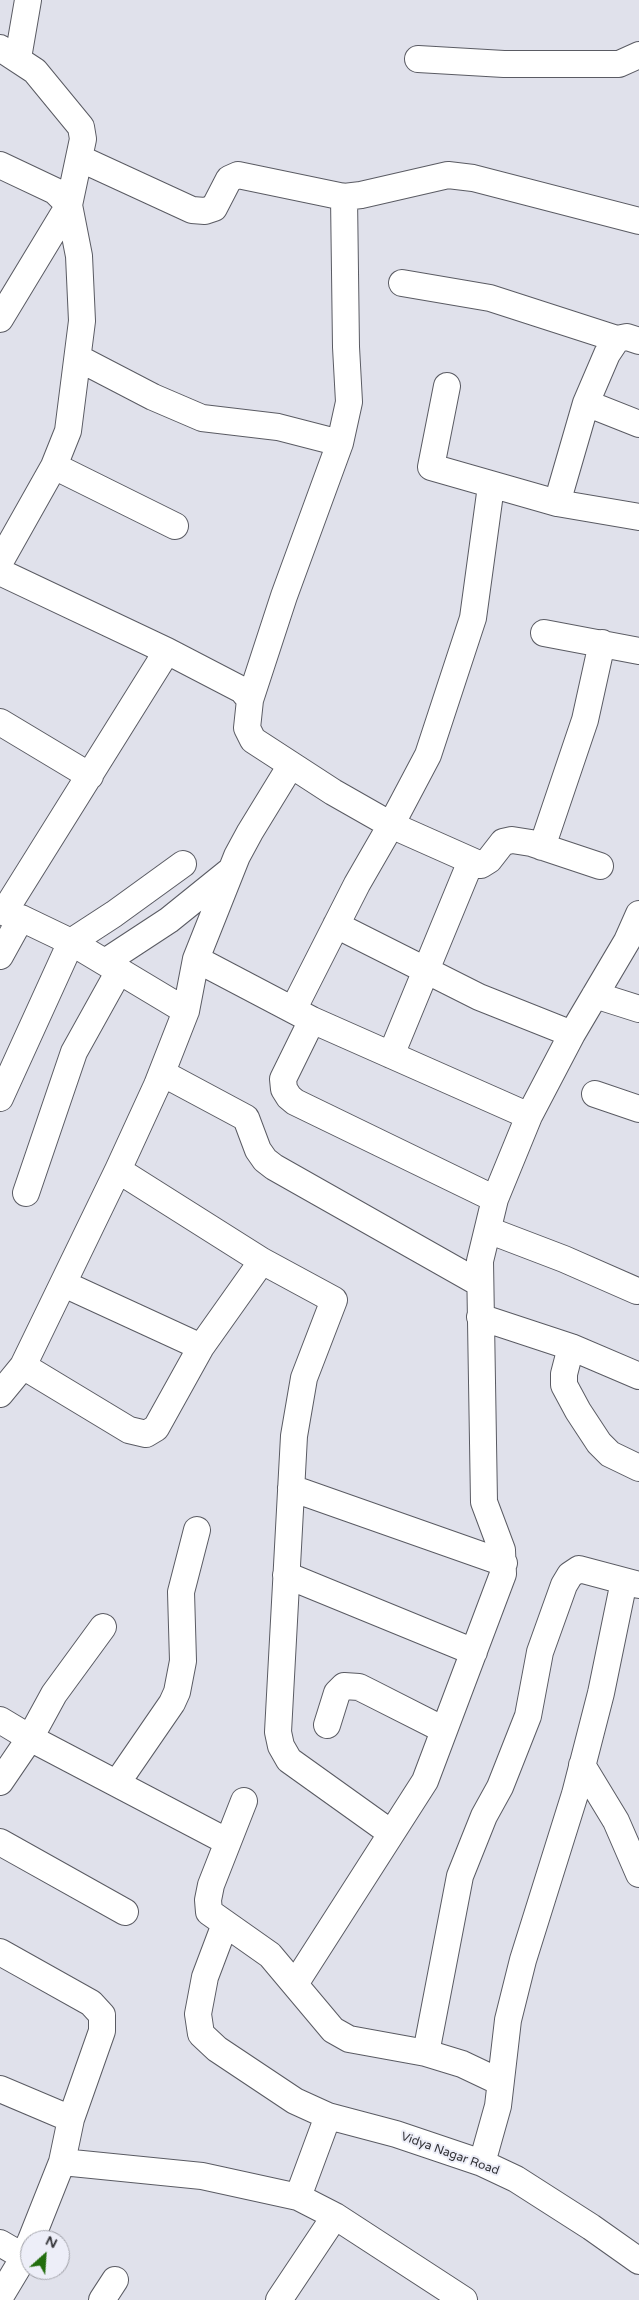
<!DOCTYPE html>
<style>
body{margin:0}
#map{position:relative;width:639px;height:2300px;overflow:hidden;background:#e0e1eb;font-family:"Varela Round",sans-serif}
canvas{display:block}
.north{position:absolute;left:20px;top:2230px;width:50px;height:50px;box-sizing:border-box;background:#edeef8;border:1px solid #a2a3aa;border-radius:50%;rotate:26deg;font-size:14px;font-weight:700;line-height:20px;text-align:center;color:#323236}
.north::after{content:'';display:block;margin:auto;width:18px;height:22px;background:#226d0e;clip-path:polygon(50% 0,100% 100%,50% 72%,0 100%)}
</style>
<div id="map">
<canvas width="639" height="2300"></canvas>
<div class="north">N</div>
</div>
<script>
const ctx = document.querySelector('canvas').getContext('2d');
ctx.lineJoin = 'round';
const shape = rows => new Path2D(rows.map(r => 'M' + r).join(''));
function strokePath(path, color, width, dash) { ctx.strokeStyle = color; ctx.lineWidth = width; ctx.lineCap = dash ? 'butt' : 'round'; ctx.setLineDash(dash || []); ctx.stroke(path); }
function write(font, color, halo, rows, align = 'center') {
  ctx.font = font + ' "Varela Round",sans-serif'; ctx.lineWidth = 4; ctx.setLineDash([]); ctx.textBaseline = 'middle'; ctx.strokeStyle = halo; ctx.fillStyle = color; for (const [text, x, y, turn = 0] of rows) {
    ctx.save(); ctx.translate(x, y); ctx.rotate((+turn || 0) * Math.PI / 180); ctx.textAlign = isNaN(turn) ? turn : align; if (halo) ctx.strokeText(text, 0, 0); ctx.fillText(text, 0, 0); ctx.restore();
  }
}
const minor = shape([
 [0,48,35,71,81,127,83,139,69,205,0,319],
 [18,58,28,0],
 [418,59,504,64,619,64,639,55],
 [79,158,192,210,205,211,214,208,229,179,238,175,344,197,361,195,448,175,473,178,639,221],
 [0,165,55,191,69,205,79,256,82,321,68,431,54,466,0,562],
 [402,283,490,298,617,339],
 [78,358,153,397,202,418,278,427,340,443],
 [447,386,431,467,557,503,639,517],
 [586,403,639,424],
 [54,466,175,526],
 [557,503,586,403,607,354,617,339,627,337,639,341],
 [0,572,167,651,242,690,250,700,247,728,253,740,333,792,391,825,481,865,489,860,503,842,512,840,531,843,600,866],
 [544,633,639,651],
 [250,700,284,596,340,443,349,402,346,347,344,197],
 [0,722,90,776],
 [542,847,585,720,602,643],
 [0,911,21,918,71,942,186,1011],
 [4,912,167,651],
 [336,925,479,997,572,1034],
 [0,956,21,918],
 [196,959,312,1020,529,1116],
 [105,962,169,920,231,870],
 [595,995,639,1009],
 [293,1010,357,884,391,825,428,755,473,618,491,486],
 [312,1020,283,1079,284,1089,289,1097,295,1102,495,1199],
 [391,1055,471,861],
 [162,1073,246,1118,258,1150,265,1160,274,1167,479,1283],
 [595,1094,639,1109],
 [0,1098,71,942,114,914,183,864],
 [118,1170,262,1261,334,1300,304,1378,294,1436,278,1732,281,1746,289,1760,391,1833],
 [26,1193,74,1052,119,971],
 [488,1230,564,1259,637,1291],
 [64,1284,201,1347],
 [480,1317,571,1347,639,1376],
 [571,1347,564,1374,564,1385,578,1411,599,1443,610,1454,639,1468],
 [23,1366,129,1430,146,1434,156,1428,201,1347,262,1261],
 [0,1394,23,1366,118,1170,157,1085,186,1011,196,959,237,856,250,832,291,765],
 [291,1488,504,1563],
 [286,1575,474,1652],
 [0,1720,30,1738,228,1842],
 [327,1725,337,1693,344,1686,359,1687,371,1693,444,1730],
 [582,1765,616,1821,639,1874],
 [0,1782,30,1738,54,1694,103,1627],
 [117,1783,172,1703,177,1692,183,1661,181,1592,197,1530],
 [244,1801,211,1885,208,1900,209,1912,270,1955,333,2030,349,2039,426,2053,462,2064,500,2082],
 [0,1842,125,1912],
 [225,1924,205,1977,198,2014,201,2034,217,2049,295,2101,328,2116,396,2134,482,2163,516,2179,591,2227,639,2261],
 [0,1952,91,2003,102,2015,102,2031,71,2119,62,2162,31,2240],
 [295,1984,425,1781,503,1574,502,1550,484,1502,480,1261,495,1199,529,1116,572,1034,627,941,639,914],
 [426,2053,460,1876,484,1816,500,1787,528,1716,540,1652,564,1585,570,1575,579,1569,639,1585],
 [0,2089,71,2119],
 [62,2162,202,2176,298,2197,335,2216,464,2300],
 [482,2163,498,2106,508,2020,523,1960,575,1794,601,1693,624,1581],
 [298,2197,328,2116],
 [0,2243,24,2257],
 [0,2297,24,2257,30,2242],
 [102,2300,115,2280],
 [279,2300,335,2216]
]);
strokePath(minor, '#5a5b63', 28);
strokePath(minor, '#fff', 26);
write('12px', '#323236', '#edeef8', [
 ["Vidya Nagar Road",450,2154,20]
]);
</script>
